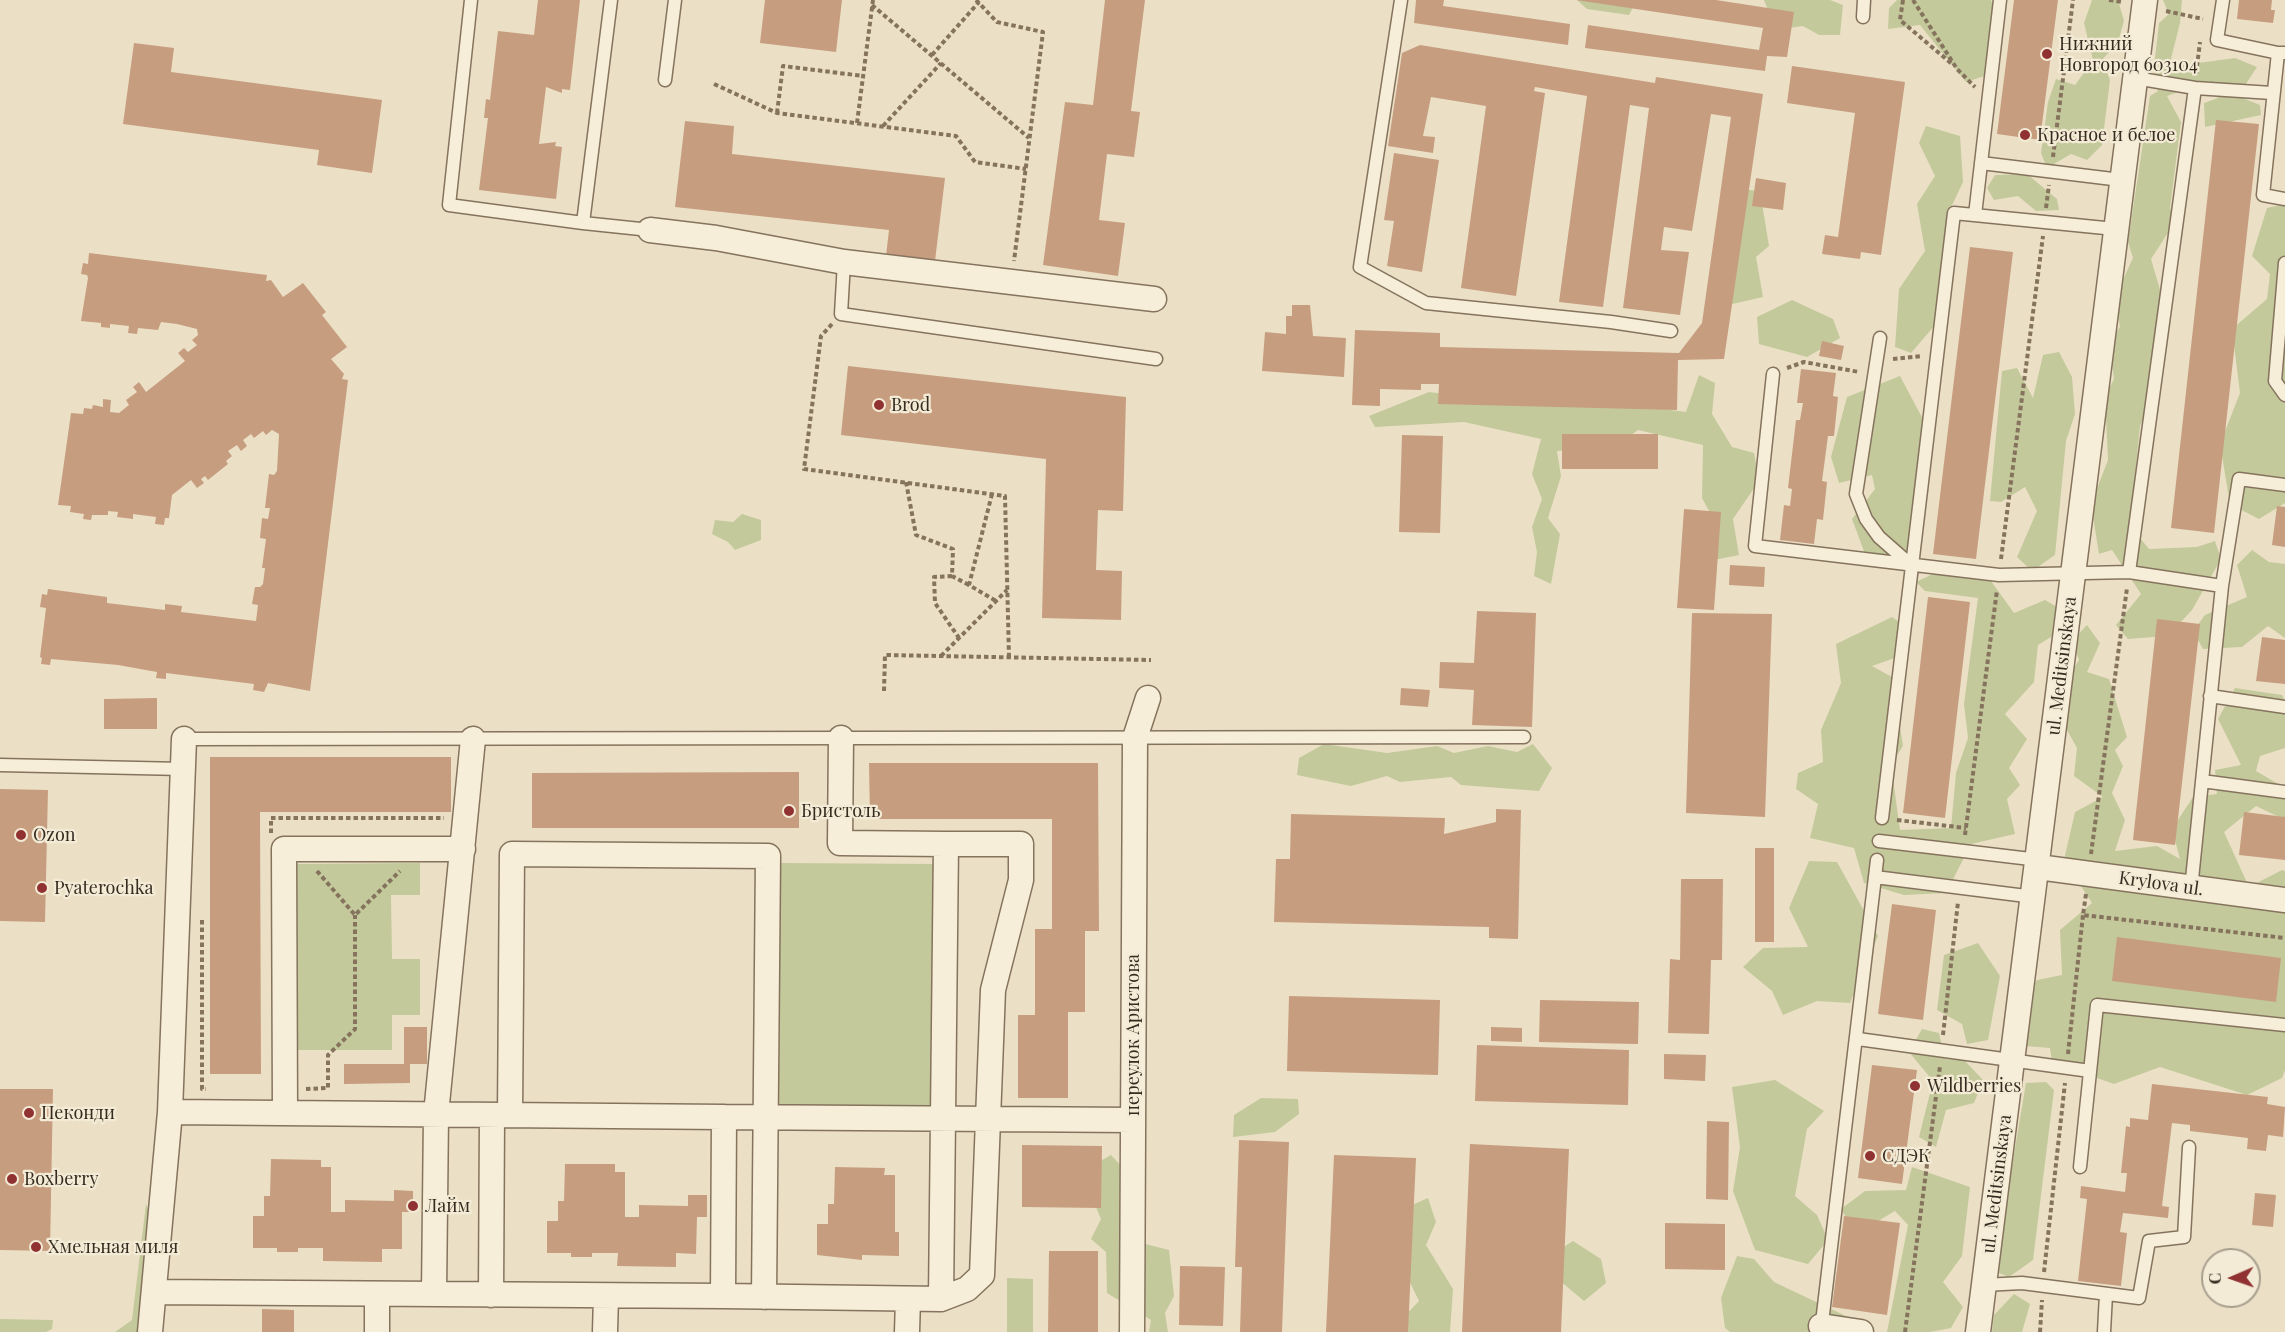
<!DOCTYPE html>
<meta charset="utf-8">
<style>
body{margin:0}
#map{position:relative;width:2285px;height:1332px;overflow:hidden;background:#ebe0c6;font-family:"Playfair Display",serif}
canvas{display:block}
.north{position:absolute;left:2201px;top:1248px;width:60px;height:60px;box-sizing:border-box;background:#f3ebd5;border:2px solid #a89e8d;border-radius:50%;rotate:268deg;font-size:16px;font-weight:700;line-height:24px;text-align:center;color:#372b20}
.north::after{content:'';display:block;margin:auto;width:21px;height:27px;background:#903132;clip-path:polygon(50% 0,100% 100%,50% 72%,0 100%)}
</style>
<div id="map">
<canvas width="2285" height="1332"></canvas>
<div class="north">С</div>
</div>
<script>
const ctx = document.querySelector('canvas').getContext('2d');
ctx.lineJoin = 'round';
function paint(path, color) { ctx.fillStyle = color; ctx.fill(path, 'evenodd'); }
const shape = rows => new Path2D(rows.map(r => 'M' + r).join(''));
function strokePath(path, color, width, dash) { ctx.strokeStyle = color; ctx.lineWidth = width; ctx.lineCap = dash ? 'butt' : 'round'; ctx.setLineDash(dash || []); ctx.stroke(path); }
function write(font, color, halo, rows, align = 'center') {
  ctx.font = font + ' "Playfair Display",serif'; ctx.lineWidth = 4.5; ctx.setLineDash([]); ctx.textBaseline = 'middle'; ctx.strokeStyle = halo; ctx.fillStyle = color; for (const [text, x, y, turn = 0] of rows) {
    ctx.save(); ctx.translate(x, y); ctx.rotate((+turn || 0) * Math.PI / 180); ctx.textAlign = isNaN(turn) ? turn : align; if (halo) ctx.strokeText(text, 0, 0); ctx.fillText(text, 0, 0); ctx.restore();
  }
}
paint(shape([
 [1577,0,1637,0,1629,15,1587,9],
 [1764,0,1830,0,1843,5,1840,35,1819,35,1803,26,1776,30],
 [1897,0,1991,0,2001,31,1997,72,1966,82,1920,25,1888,29,1889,8],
 [2092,0,2118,0,2124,21,2118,42,2102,60,2110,80,2102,145,2087,160,2071,154,2047,168,2041,153,2048,102,2056,79,2075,85,2093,60,2084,23],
 [2163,0,2182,0,2180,23,2169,67,2235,58,2257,67,2238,96,2260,105,2261,115,2205,127,2204,103,2218,98,2209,81,2167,96,2181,122,2170,208,2175,222,2151,259,2163,300,2164,367,2140,426,2130,526,2149,549,2197,547,2215,541,2221,559,2192,610,2168,636,2128,639,2116,625,2141,594,2112,550,2099,554,2091,504,2108,460,2105,397,2114,379,2109,342,2120,327,2115,297,2133,258,2128,242,2150,96,2158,91,2154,67,2159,23,2169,14],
 [1926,126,1960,136,1963,182,1948,214,1955,257,1941,275,1948,310,1911,353,1895,347,1899,289,1925,251,1917,204,1935,176,1919,143],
 [2027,174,2057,199,2059,210,2036,211,2018,196,1994,200,1987,188,1995,175],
 [1738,189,1760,191,1769,246,1756,257,1763,297,1719,307],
 [2285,204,2285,503,2259,519,2230,504,2220,444,2240,393,2232,329,2267,299,2270,274,2252,256,2267,208],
 [1792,300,1833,319,1840,338,1807,357,1759,344,1757,317],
 [2059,352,2072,377,2075,414,2066,441,2055,555,2032,571,2017,557,2037,511,2025,487,2001,502,1990,501,2002,371,2017,368,2033,398,2043,355],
 [1699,375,1715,383,1712,414,1732,447,1754,453,1759,481,1733,519,1739,555,1714,560,1715,522,1702,498,1703,445,1638,430,1615,447,1557,451,1561,476,1548,518,1560,534,1551,584,1534,576,1537,552,1532,527,1542,499,1532,474,1541,439,1464,422,1375,427,1369,416,1429,392,1524,403,1570,397,1686,412],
 [1900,376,1934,440,1914,484,1921,536,1902,556,1865,554,1852,519,1875,489,1872,475,1839,483,1831,457,1847,397],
 [742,514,761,520,761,540,735,550,728,542,712,534,715,520,733,522],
 [2252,550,2269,562,2285,564,2285,638,2268,626,2242,647,2203,649,2193,631,2205,615,2247,597,2237,565],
 [1933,574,1991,581,2014,613,2045,600,2064,611,2059,632,2038,645,2034,682,2005,714,2027,739,2009,768,2020,785,2007,799,2015,834,1971,844,1946,893,1904,895,1864,883,1854,848,1810,838,1818,804,1796,789,1798,773,1823,762,1821,730,1841,683,1836,644,1892,617,1911,630,1906,654,1872,666,1892,677,1903,746,1891,764,1900,830,1951,828,1956,773,1968,738,1964,704,1978,598,1925,591,1916,582],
 [2087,625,2100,643,2087,672,2109,679,2127,737,2115,750,2123,766,2112,793,2125,820,2115,851,2157,846,2180,859,2172,829,2193,797,2217,794,2215,770,2241,765,2218,719,2235,688,2282,695,2285,701,2285,748,2260,756,2256,771,2285,788,2285,820,2256,806,2224,832,2249,887,2282,870,2285,871,2285,1070,2282,1078,2247,1095,2160,1067,2114,1084,2074,1070,2053,1069,2050,1048,2026,1046,2029,992,2037,980,2062,975,2060,930,2092,903,2064,860,2075,812,2103,797,2074,776,2077,748,2063,723,2070,674,2079,660,2072,641],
 [1324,744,1387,753,1437,746,1454,753,1488,746,1517,752,1533,744,1552,768,1539,791,1461,785,1451,777,1400,782,1387,776,1351,786,1297,775,1299,758],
 [1809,861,1837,862,1878,936,1850,1003,1817,1001,1783,1015,1772,991,1743,967,1763,948,1808,947,1789,908],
 [420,863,420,895,391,895,392,959,420,959,420,1015,392,1015,392,1050,295,1050,295,864],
 [779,863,938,864,936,1109,777,1107],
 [1978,943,2000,976,1988,1040,1967,1044,1962,1024,1937,1010,1944,955],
 [1922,1029,1939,1033,1945,1059,1964,1060,1983,1080,1974,1103,1946,1110,1936,1147,1919,1137,1933,1081,1909,1052],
 [1775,1080,1824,1111,1807,1129,1795,1196,1817,1215,1828,1240,1808,1264,1755,1250,1733,1191,1740,1147,1732,1087],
 [2046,1082,2054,1090,2033,1260,2009,1277,1999,1273,2001,1232,2026,1083],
 [1261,1098,1298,1099,1299,1114,1275,1132,1233,1137,1234,1115],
 [1111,1155,1133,1179,1129,1240,1169,1250,1174,1296,1165,1313,1168,1332,1149,1332,1151,1320,1107,1293,1106,1252,1091,1239,1101,1219,1081,1172],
 [1912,1167,1970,1187,1962,1256,1943,1282,1963,1307,1951,1328,1930,1332,1887,1332,1908,1225,1895,1211,1856,1234,1841,1209,1865,1191,1906,1190],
 [1428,1198,1436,1222,1426,1245,1453,1289,1450,1332,1394,1332,1394,1327,1419,1301,1399,1260,1403,1209],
 [146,1204,154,1223,146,1240,141,1332,115,1332,132,1320],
 [1573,1241,1601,1259,1606,1283,1584,1301,1553,1275,1554,1253],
 [1737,1256,1754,1259,1774,1282,1848,1317,1853,1332,1730,1332,1725,1328,1721,1298],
 [1007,1278,1033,1279,1033,1332,1007,1332],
 [2014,1294,2030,1304,2022,1332,1992,1332,1994,1315],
 [0,1319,53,1320,52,1329,46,1332,0,1332]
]), '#c3c99b');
paint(shape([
 [538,0,580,0,570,90,562,89,562,93,546,87,539,144,556,142,555,146,562,147,556,199,479,190,488,118,484,118,486,99,490,100,498,31,534,35],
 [765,0,842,0,836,52,760,43],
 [1105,0,1145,0,1131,111,1140,112,1134,157,1107,154,1099,220,1125,223,1118,276,1043,265,1065,102,1093,105],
 [1416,0,1444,0,1443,6,1570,24,1568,45,1414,23],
 [1576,0,1716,0,1794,12,1787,57,1767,56,1765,71,1585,48,1588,25,1759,50,1763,28],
 [2014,0,2058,0,2040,140,1997,134],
 [2239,0,2272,0,2271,10,2275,10,2273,23,2237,19],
 [134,43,174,48,171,72,382,100,372,173,317,165,319,150,123,124],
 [1420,45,1655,83,1656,77,1763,94,1724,359,1678,360,1677,410,1438,404,1439,384,1421,384,1421,390,1380,389,1380,406,1352,405,1355,330,1440,333,1440,347,1679,353,1702,323,1731,117,1711,114,1692,231,1664,227,1661,250,1689,252,1680,315,1623,308,1649,108,1630,105,1603,307,1559,302,1587,96,1535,87,1534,91,1545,93,1516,296,1461,288,1486,106,1431,97,1423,136,1435,137,1433,153,1388,146,1402,53],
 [1792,66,1905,82,1881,255,1861,252,1860,259,1822,254,1825,235,1838,237,1855,113,1787,103],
 [2216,120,2259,124,2214,533,2171,528],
 [685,121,734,126,732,154,945,178,935,261,886,256,889,230,675,207],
 [1394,153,1439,160,1422,272,1387,266,1394,221,1384,220],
 [1756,178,1786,183,1783,210,1752,206],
 [1970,247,2013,252,1976,559,1933,554],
 [89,253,267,275,266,281,271,280,283,297,303,283,326,312,322,315,347,347,331,359,344,374,342,379,348,380,310,691,268,683,264,692,253,690,254,684,166,673,166,679,156,678,157,672,118,665,51,659,50,665,41,664,42,658,40,657,46,608,40,607,42,594,47,595,48,589,107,597,107,603,165,610,165,604,182,606,181,612,256,621,258,605,252,604,255,587,260,587,263,584,265,568,262,568,266,539,260,538,262,518,268,519,270,508,265,508,269,474,274,475,277,471,279,434,272,430,266,435,263,431,254,438,251,434,243,440,247,446,241,451,237,445,228,451,232,456,226,461,228,464,208,480,205,476,201,479,204,483,197,488,191,480,172,495,169,518,165,518,164,525,155,524,156,517,133,514,133,519,117,517,118,512,108,511,108,515,92,515,91,520,83,519,84,514,70,512,71,506,58,505,71,413,83,414,84,408,92,409,93,405,103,407,103,399,111,400,110,412,119,413,129,405,126,400,137,392,133,387,139,382,146,392,185,361,178,353,184,348,188,352,197,345,192,340,198,335,197,329,177,324,161,322,158,330,138,328,137,334,128,333,129,326,110,324,110,328,101,327,101,323,81,321,88,278,87,275,81,274,83,263,88,264],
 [1292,305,1310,305,1313,336,1346,338,1344,377,1262,371,1265,332,1286,334,1286,316,1292,316],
 [1822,341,1844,346,1841,360,1819,356],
 [848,366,1126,397,1123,511,1098,510,1096,570,1122,571,1121,620,1042,618,1046,459,841,435],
 [1801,369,1836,373,1833,396,1838,397,1834,436,1828,436,1822,481,1827,482,1823,520,1817,519,1814,544,1780,540,1784,505,1790,506,1792,489,1788,488,1796,420,1800,420,1803,403,1797,403],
 [1562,434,1658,434,1658,469,1562,469],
 [1402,435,1443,436,1440,533,1399,532],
 [2277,506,2285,507,2285,547,2272,545],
 [1684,509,1721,512,1714,610,1677,608],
 [1730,565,1765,567,1764,587,1729,585],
 [1928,597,1970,602,1945,818,1903,813],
 [1477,611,1536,613,1532,727,1472,725,1474,690,1439,688,1440,662,1474,663],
 [1692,613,1772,614,1765,817,1686,813],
 [2157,619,2200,624,2175,845,2133,840],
 [2262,637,2285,640,2285,684,2256,681],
 [1401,688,1430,690,1428,707,1400,705],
 [157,698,157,729,104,729,104,699],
 [210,757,451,757,451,812,260,812,261,1074,210,1074],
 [869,763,1098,763,1099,931,1085,931,1085,1012,1068,1012,1068,1098,1018,1098,1018,1015,1035,1015,1035,929,1052,929,1052,819,870,819],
 [799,772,799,828,532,828,532,773],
 [0,789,48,790,45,922,0,921],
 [1496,809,1521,810,1518,939,1489,938,1489,927,1274,922,1276,859,1290,859,1291,814,1445,818,1444,834,1496,822],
 [2244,812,2285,817,2285,860,2239,855],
 [1755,848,1774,848,1774,942,1755,942],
 [1681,879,1723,879,1722,960,1711,960,1709,1034,1668,1033,1670,959,1680,960],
 [1892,904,1936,910,1923,1020,1878,1014],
 [2117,937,2281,958,2276,1002,2112,981],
 [1289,996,1440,1000,1438,1075,1287,1071],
 [1540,1000,1639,1002,1638,1044,1539,1042],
 [404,1027,427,1027,427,1064,410,1064,410,1083,344,1084,344,1064,404,1064],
 [1491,1027,1522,1028,1522,1042,1491,1041],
 [1477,1045,1629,1050,1628,1105,1475,1101],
 [1664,1054,1706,1055,1705,1081,1664,1079],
 [1872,1065,1917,1070,1902,1184,1858,1178],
 [2152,1084,2268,1097,2267,1104,2285,1107,2283,1137,2268,1135,2266,1151,2247,1149,2248,1138,2190,1131,2190,1125,2172,1123,2162,1206,2169,1207,2168,1218,2123,1213,2120,1232,2127,1233,2121,1286,2078,1281,2087,1199,2080,1198,2081,1186,2125,1192,2127,1173,2121,1173,2126,1126,2130,1127,2130,1118,2148,1120],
 [0,1089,53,1089,50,1251,0,1250],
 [1707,1121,1729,1122,1728,1200,1706,1199],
 [1239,1140,1289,1142,1282,1332,1240,1332,1242,1267,1235,1267],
 [1470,1144,1569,1149,1561,1332,1462,1332],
 [1022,1145,1102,1146,1101,1208,1022,1207],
 [1334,1155,1416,1158,1408,1332,1326,1332],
 [271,1159,321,1160,321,1167,331,1167,331,1212,345,1212,345,1200,394,1201,394,1190,413,1191,413,1212,402,1212,402,1249,382,1249,382,1262,323,1261,323,1248,298,1248,298,1252,277,1252,277,1248,253,1248,253,1216,264,1216,264,1196,270,1196],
 [565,1164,615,1164,615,1172,625,1172,625,1217,639,1217,639,1205,688,1206,688,1195,707,1195,707,1217,697,1217,696,1254,676,1253,676,1267,617,1266,618,1253,592,1253,592,1257,571,1257,571,1253,547,1253,547,1221,558,1221,558,1201,564,1201],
 [835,1167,885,1168,884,1175,895,1175,895,1232,899,1232,899,1256,862,1255,862,1260,817,1255,817,1224,828,1224,828,1204,834,1204],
 [2255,1193,2276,1195,2273,1227,2252,1225],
 [1844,1216,1900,1223,1887,1315,1832,1307],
 [1665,1223,1725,1224,1725,1270,1665,1269],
 [1049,1251,1098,1251,1098,1332,1048,1332],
 [1180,1266,1225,1267,1223,1326,1179,1325],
 [262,1309,294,1310,294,1332,262,1332]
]), '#c79d7f');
const lane = shape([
 [471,0,449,205,583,223],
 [611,0,583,223,650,230],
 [1401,0,1360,267,1426,303,1611,322,1671,331],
 [2223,0,2217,40,2278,53],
 [1863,17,1864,0],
 [2285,53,2278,53,2263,195,2285,199],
 [2135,78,2195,88,2272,93],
 [665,80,675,0],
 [1981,163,2121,180],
 [1975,215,2000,0],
 [844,262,841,314,1156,359],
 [2285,263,2275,381,2285,395],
 [1880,338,1856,494,1866,519,1879,537,1912,566],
 [1773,374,1755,546,1999,575,2129,572,2222,586,2191,889],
 [2129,572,2195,88],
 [2222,586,2239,479,2285,485],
 [2210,696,2285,707],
 [184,739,1524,737],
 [0,765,183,769],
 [2202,781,2285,792],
 [1882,818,1954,213,2115,229],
 [1879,841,2039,860],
 [1875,877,2034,897],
 [1858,1039,2090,1071],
 [2080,1167,2097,1005,2285,1025],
 [1984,1285,2022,1283,2139,1298,2149,1241,2184,1237,2189,1147],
 [1821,1331,1877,860],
 [2104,1332,2106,1294]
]);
const street = shape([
 [650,230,716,238,844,262,1154,299],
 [2038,867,2285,900],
 [285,1113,284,849,463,849],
 [510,1115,512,854,768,856,764,1297],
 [724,1117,1133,1120],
 [154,1292,723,1296,724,1117,170,1112],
 [377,1294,377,1332],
 [434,1294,436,1114,473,739],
 [491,1295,492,1115],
 [723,1296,941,1299,946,844,840,843,841,738],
 [941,1299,967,1289,982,1275,993,990,1021,880,1021,844,946,844],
 [1821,1326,1861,1332],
 [150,1332,170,1112,184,739],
 [605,1332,606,1296],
 [907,1332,908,1299],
 [1132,1332,1135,738,1148,698],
 [1978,1332,2145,0]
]);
strokePath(lane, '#85735d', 15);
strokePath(street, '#85735d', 27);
strokePath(shape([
 [976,0,997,22,1043,32,1014,261],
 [1903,0,1900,20,1952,64],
 [1913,0,1957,69,1975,87],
 [2109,0,2123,2],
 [872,5,1029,138],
 [2166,11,2203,19],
 [932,55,979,2],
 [2196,74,2200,42],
 [714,84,777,113,956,136,975,162,1026,169],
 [777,113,783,66,863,76],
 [857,123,873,0],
 [883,126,941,63],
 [2053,157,2073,0],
 [2046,208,2049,185],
 [832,324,821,336,804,469,1005,496,1009,657],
 [1893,359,1922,356],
 [1787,368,1804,362,1859,372],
 [906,482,916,535,953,549,952,576,969,585],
 [992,494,969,585,996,601],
 [2001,559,2043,236],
 [952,576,934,577,935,603,959,638],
 [941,656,1007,590],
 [884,691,885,655,1151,660],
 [1897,820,1966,828],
 [271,833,271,818,444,818],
 [1965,835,1997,590],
 [2091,854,2127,588],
 [317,871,355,915,400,871],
 [2086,894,2083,915,2285,938],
 [202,920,202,1089,206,1089],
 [1943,1035,1958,902],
 [2068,1054,2083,915],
 [306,1089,328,1088,328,1055,355,1029,355,915],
 [2044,1272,2065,1083],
 [1905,1332,1940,1066],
 [2040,1332,2042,1300]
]), '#85735d', 4, [4.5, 3]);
strokePath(lane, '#f6eed9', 12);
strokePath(street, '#f6eed9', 24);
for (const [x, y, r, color] of [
 [2047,54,6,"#903132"],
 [2025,135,6,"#903132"],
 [879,405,6,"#903132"],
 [789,811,6,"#903132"],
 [21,835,6,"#903132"],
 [42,888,6,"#903132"],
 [1915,1086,6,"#903132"],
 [29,1113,6,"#903132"],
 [1870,1156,6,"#903132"],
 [12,1179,6,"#903132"],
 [413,1206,6,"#903132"],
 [36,1247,6,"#903132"]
]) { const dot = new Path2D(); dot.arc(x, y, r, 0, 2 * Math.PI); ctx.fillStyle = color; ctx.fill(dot); strokePath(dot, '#f3ebd5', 2); }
write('18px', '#372b20', '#f3ebd5', [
 ["Нижний",2059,44],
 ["Новгород 603104",2059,65],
 ["Красное и белое",2037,135],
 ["Brod",891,405],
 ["Бристоль",801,811],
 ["Ozon",33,835],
 ["Pyaterochka",54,888],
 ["Wildberries",1927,1086],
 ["Пеконди",41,1113],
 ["СДЭК",1882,1156],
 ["Boxberry",24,1179],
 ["Лайм",425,1206],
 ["Хмельная миля",48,1247]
], 'left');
write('18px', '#372b20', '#f3ebd5', [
 ["ul. Meditsinskaya",2062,666,-83],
 ["Krylova ul.",2161,884,8],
 ["переулок Аристова",1133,1035,-90],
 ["ul. Meditsinskaya",1997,1184,-83]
]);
</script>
